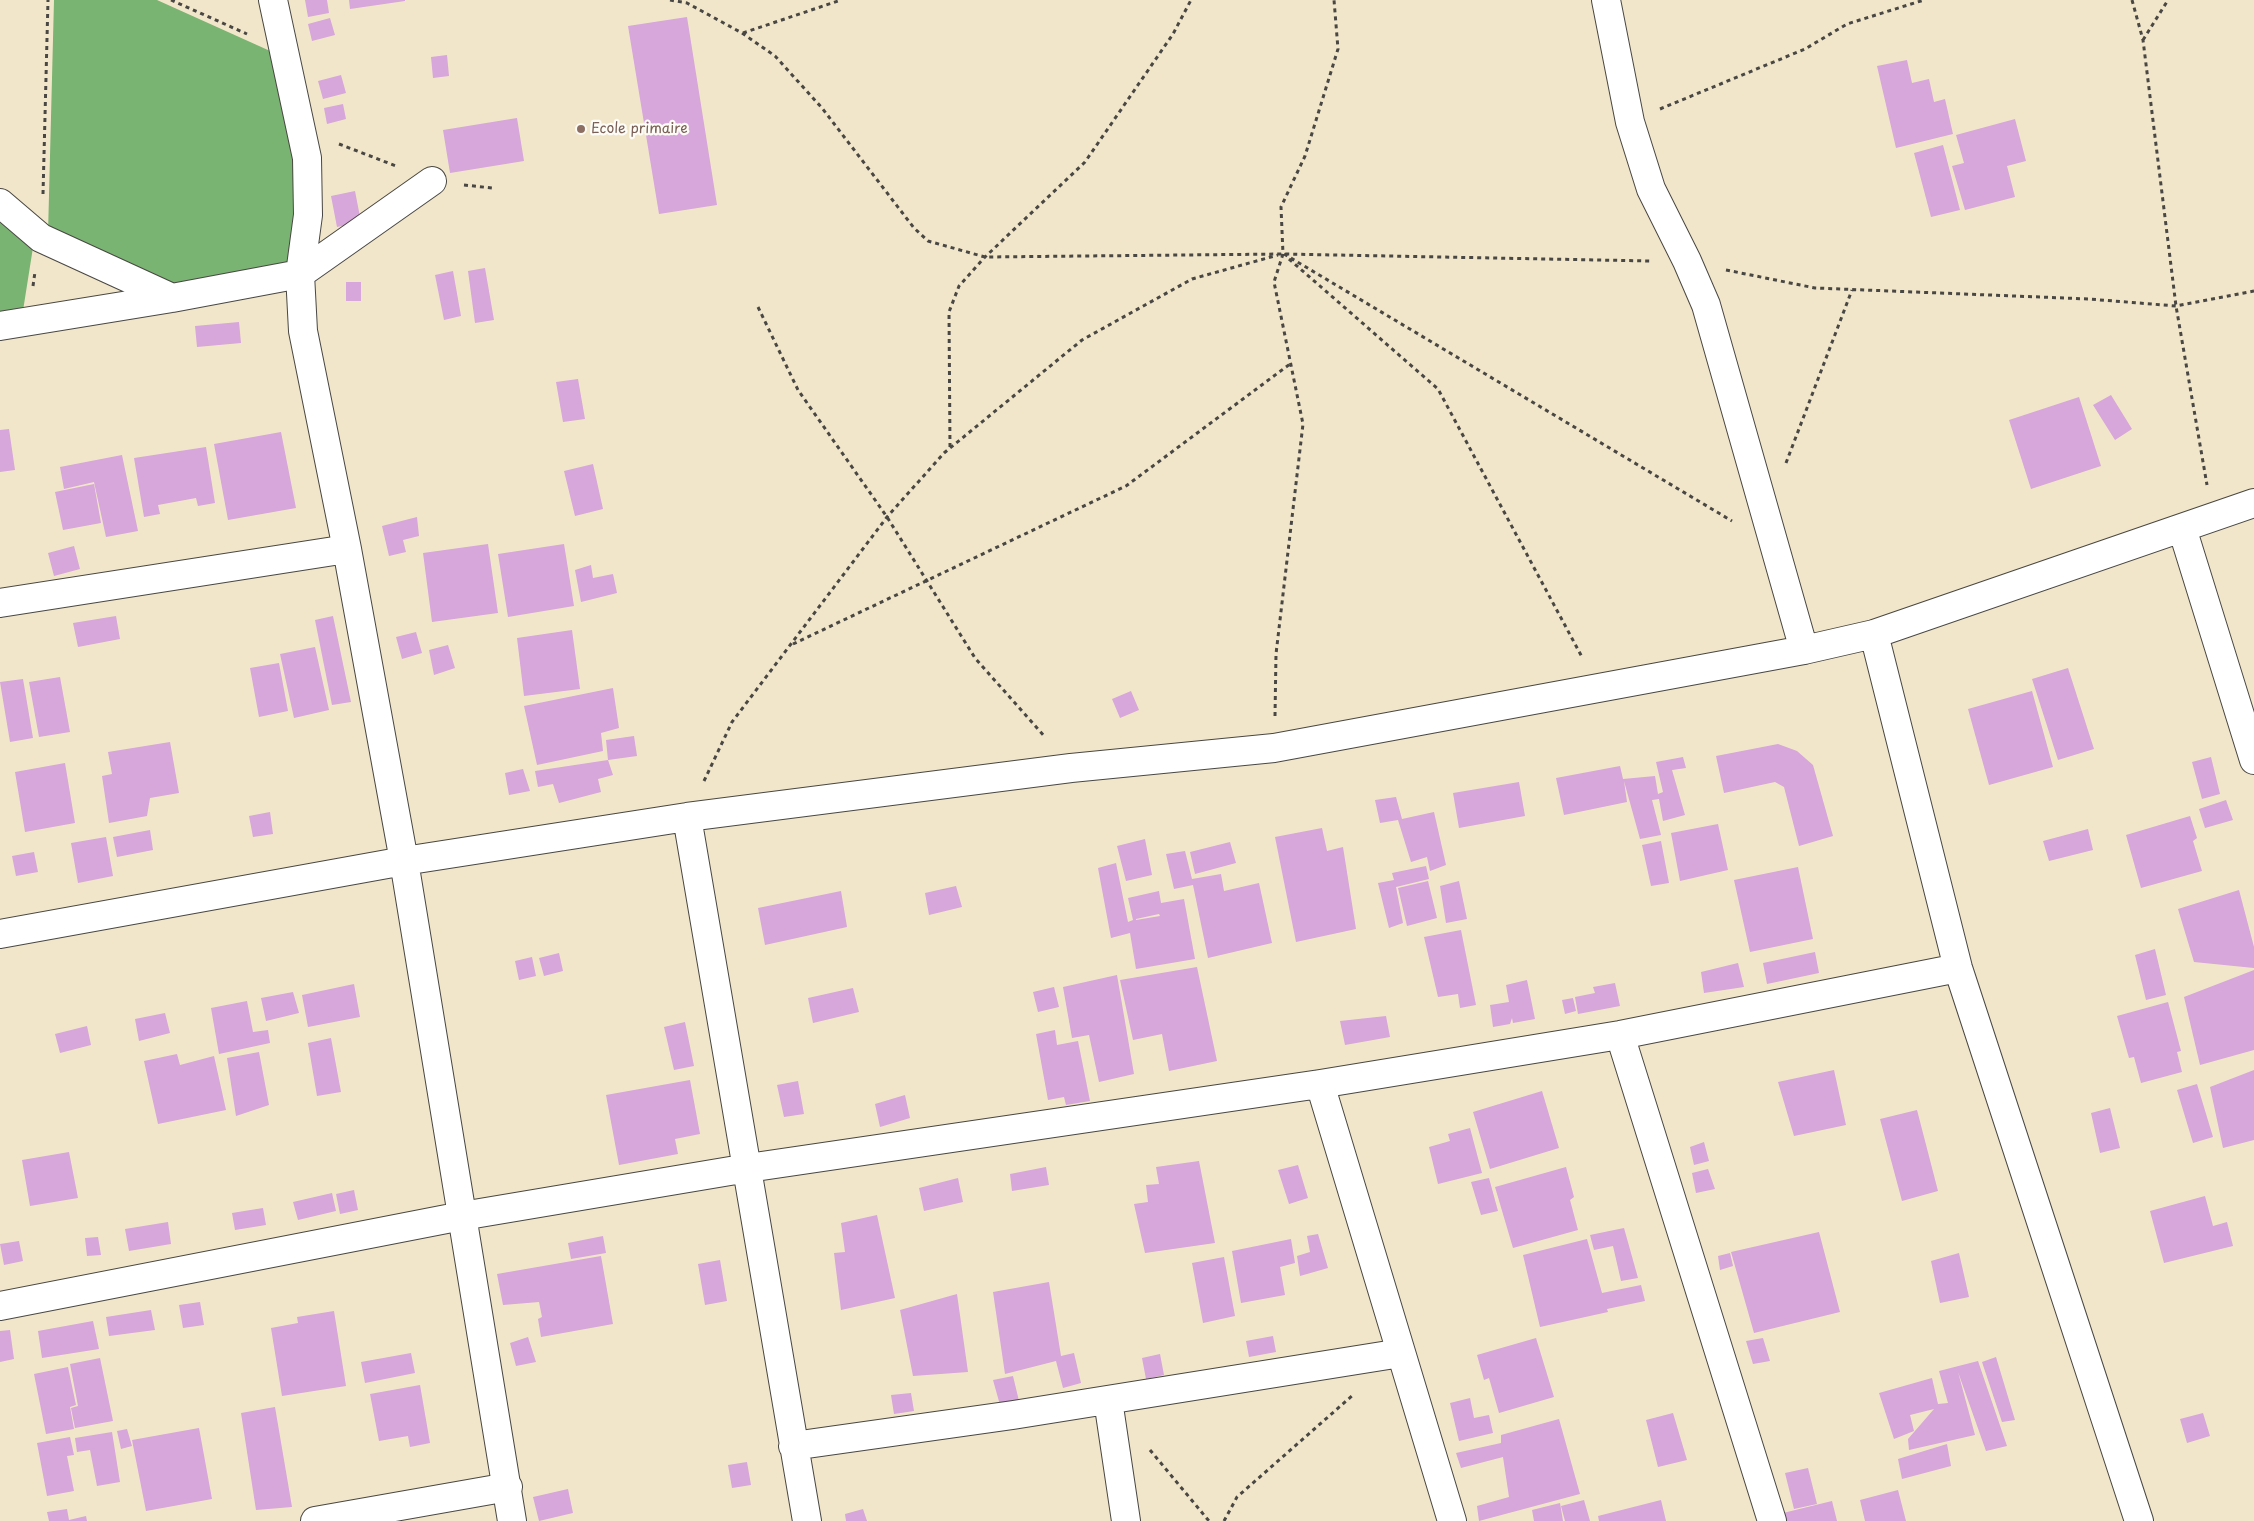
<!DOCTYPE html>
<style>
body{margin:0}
canvas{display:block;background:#f1e6ca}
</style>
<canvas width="2254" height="1521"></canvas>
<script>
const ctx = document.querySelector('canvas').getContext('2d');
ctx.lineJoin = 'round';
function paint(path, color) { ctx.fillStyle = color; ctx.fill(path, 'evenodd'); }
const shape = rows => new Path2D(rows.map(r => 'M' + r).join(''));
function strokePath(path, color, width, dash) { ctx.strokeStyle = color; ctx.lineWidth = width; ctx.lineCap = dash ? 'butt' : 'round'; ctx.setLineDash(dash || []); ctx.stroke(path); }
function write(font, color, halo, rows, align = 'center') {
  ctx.font = font + ' "Playpen Sans",sans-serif'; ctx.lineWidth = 4.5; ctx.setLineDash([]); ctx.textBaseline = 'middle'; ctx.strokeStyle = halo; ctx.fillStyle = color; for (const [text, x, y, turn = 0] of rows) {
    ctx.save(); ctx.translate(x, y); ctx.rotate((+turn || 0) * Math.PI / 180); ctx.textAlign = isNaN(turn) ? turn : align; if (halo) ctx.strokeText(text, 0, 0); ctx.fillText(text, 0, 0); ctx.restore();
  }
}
paint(shape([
 [54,0,157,0,279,55,301,161,295,267,178,291,48,234],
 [0,212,34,241,22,317,0,320]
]), '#7ab472');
paint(shape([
 [305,0,327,0,329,13,308,17],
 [349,0,405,0,405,1,350,9],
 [687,17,717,205,659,214,628,26],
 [330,18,335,35,312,41,308,24],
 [447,55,449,76,433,78,431,57],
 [1907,60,1912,83,1929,79,1934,102,1945,99,1953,134,1896,148,1877,66],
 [341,75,346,93,323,99,318,81],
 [343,104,346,119,327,124,324,108],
 [517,118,524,161,450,173,443,130],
 [2015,119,2026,161,2007,166,2015,197,1965,210,1952,166,1964,163,1956,135],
 [1943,145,1960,210,1931,217,1914,153],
 [355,191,361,222,337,227,331,196],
 [485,268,494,320,475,323,468,271],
 [453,271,461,316,444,320,435,275],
 [346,282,361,282,361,301,346,301],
 [239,322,241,343,197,347,195,326],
 [578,379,585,419,563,422,556,382],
 [2111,395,2132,429,2115,440,2093,405],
 [2079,397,2101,466,2031,489,2009,420],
 [9,429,15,470,0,472,0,430],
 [281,432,296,508,228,520,214,444],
 [206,447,215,503,198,506,196,498,158,505,160,514,144,517,134,458],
 [122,455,138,531,106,537,94,482,64,489,60,467],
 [593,464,603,509,575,516,564,471],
 [94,484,101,523,63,530,55,492],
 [417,517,419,536,403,540,406,552,389,556,382,526],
 [488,544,498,613,432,622,423,553],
 [564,544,574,606,508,617,498,554],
 [74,546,80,569,54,576,48,553],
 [591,565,593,578,613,574,617,593,581,602,575,570],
 [116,616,120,639,78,647,73,623],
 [333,616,351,702,332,705,315,620],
 [572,630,580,689,524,696,517,638],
 [416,632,422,653,402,659,396,637],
 [448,645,455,668,434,675,429,650],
 [315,647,329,710,294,718,280,654],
 [279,663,288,711,259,717,250,668],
 [2068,668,2094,749,2058,760,2032,679],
 [60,677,70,732,39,737,29,682],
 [23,679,33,738,10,742,0,682],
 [613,688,619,728,601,733,603,751,537,765,524,706],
 [1131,691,1139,710,1120,718,1112,699],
 [2032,691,2053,767,1989,785,1968,709],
 [634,736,637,756,608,760,606,740],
 [170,742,179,793,150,798,147,816,109,823,102,776,112,774,108,752],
 [1778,744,1797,751,1813,765,1833,836,1799,846,1784,787,1775,782,1724,793,1716,756],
 [1683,757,1686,768,1672,770,1685,815,1663,821,1659,799,1652,800,1661,835,1640,839,1624,781,1627,802,1564,815,1556,778,1620,766,1623,779,1655,776,1658,794,1663,792,1656,762],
 [2211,757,2220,794,2202,799,2192,762],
 [608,760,613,775,598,779,601,792,559,803,553,784,538,787,535,771],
 [65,763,75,823,25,832,15,772],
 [523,769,530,791,509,795,505,773],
 [1519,782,1525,816,1459,828,1453,793],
 [1396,797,1402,819,1434,812,1446,865,1430,871,1427,857,1411,862,1398,820,1380,823,1375,800],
 [2226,800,2233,820,2205,828,2199,809],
 [270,812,273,834,253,837,249,816],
 [2190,816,2197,838,2193,841,2202,871,2141,888,2126,835],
 [1718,824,1728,870,1680,881,1671,833],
 [1322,828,1327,851,1343,847,1356,929,1296,942,1275,837],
 [2088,829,2093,850,2049,861,2043,841],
 [150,830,153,850,117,857,113,837],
 [106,837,113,876,78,883,71,843],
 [1145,839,1152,875,1126,881,1117,846],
 [1661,841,1669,883,1651,886,1642,845],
 [1230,842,1236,863,1195,874,1190,852],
 [1185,851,1192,879,1221,874,1224,891,1259,883,1272,943,1208,958,1193,885,1174,889,1166,854],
 [34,852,38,872,16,876,12,856],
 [1116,863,1128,922,1133,920,1128,898,1159,891,1161,903,1184,899,1195,959,1136,969,1130,933,1111,938,1098,868],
 [1159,914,1160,916,1136,920,1136,919],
 [1426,866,1429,879,1396,887,1403,923,1389,928,1378,883,1394,880,1392,873],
 [1798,867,1813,939,1750,952,1734,880],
 [1428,881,1437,918,1407,926,1398,888],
 [1459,881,1467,919,1446,923,1440,886],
 [956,886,962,907,929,915,925,893],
 [2239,890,2254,947,2254,968,2194,962,2178,909],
 [841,891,847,927,765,945,758,908],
 [1461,930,1476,1005,1460,1008,1458,994,1438,997,1424,937],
 [2155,949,2166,995,2146,1000,2135,955],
 [1815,952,1819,973,1767,984,1763,963],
 [559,953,563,971,544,976,539,958],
 [532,957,536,976,519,980,515,961],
 [1738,963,1744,987,1704,993,1701,972],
 [1197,967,1217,1061,1169,1071,1162,1034,1133,1040,1120,980],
 [2254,970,2254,1050,2200,1065,2184,997],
 [1117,975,1134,1074,1099,1082,1089,1035,1072,1038,1063,987],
 [1527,980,1535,1019,1513,1023,1512,1018,1510,1024,1493,1027,1490,1005,1509,1002,1506,985],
 [1615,983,1620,1006,1578,1014,1575,997,1595,993,1593,987],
 [354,984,360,1017,308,1027,302,995],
 [1054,987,1059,1007,1038,1012,1033,992],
 [853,988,859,1012,813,1023,808,998],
 [293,992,299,1013,266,1021,261,998],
 [1573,998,1576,1011,1565,1014,1562,1000],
 [247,1001,253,1032,268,1030,270,1043,219,1054,211,1008],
 [2168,1002,2181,1051,2177,1052,2182,1072,2141,1083,2134,1057,2129,1058,2117,1016],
 [165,1013,170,1033,139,1041,135,1019],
 [1386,1016,1390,1037,1345,1045,1340,1021],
 [685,1022,694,1066,674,1070,664,1027],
 [87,1026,91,1045,60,1053,55,1034],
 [1055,1030,1057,1045,1078,1041,1090,1101,1066,1105,1064,1097,1048,1100,1036,1034],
 [331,1038,341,1092,317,1096,308,1043],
 [259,1052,269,1105,236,1116,227,1058],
 [177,1054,180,1065,214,1056,226,1110,158,1124,144,1061],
 [1834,1070,1846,1125,1794,1136,1778,1082],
 [2254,1070,2254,1140,2223,1148,2210,1087],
 [690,1080,700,1134,675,1139,678,1154,619,1165,606,1095],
 [798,1081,804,1114,784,1117,777,1085],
 [2197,1084,2213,1137,2193,1143,2177,1090],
 [1542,1091,1559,1148,1490,1169,1473,1112],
 [905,1095,910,1118,880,1127,875,1104],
 [2110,1108,2120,1148,2100,1153,2091,1113],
 [1917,1110,1938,1191,1902,1201,1880,1119],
 [1470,1128,1482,1173,1438,1184,1429,1147,1450,1141,1448,1134],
 [1704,1142,1709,1161,1694,1165,1690,1147],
 [69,1152,78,1198,30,1206,22,1160],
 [1199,1161,1215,1243,1145,1253,1134,1204,1148,1202,1146,1185,1159,1184,1156,1167],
 [1298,1165,1308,1198,1289,1204,1278,1170],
 [1046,1167,1049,1185,1012,1191,1010,1174],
 [1566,1167,1574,1197,1570,1200,1578,1230,1513,1248,1495,1187],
 [1708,1169,1715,1189,1696,1193,1692,1173],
 [958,1178,963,1202,924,1211,919,1188],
 [1489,1178,1498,1211,1481,1215,1471,1182],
 [354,1190,358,1210,340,1214,336,1194],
 [332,1193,336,1211,298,1220,293,1202],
 [2205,1196,2213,1226,2227,1222,2233,1246,2164,1263,2150,1211],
 [263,1208,266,1225,235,1230,232,1213],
 [877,1215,895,1298,841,1310,834,1253,845,1252,841,1223],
 [168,1222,171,1244,129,1251,125,1229],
 [1624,1228,1638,1278,1621,1281,1613,1246,1594,1250,1590,1235],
 [1819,1232,1840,1312,1754,1333,1731,1252],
 [1318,1234,1328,1268,1300,1276,1297,1256,1310,1252,1307,1236],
 [603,1236,606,1253,571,1259,568,1243],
 [98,1237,101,1255,87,1256,85,1238],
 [1291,1239,1295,1263,1280,1267,1285,1295,1241,1303,1232,1251],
 [1587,1239,1602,1293,1641,1285,1645,1301,1607,1309,1608,1312,1540,1327,1523,1255],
 [19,1241,23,1261,4,1265,0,1244],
 [1730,1253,1733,1266,1720,1270,1718,1256],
 [1959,1253,1969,1297,1940,1303,1931,1261],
 [601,1256,613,1324,541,1337,538,1319,542,1317,539,1302,503,1305,497,1274],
 [1224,1257,1235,1316,1203,1323,1192,1263],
 [720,1260,727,1301,705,1305,698,1264],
 [1049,1282,1061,1356,1074,1353,1081,1383,1063,1388,1056,1361,1005,1374,993,1292],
 [957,1294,968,1372,913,1376,900,1310],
 [200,1302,204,1325,183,1328,179,1305],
 [151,1310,155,1330,109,1336,106,1317],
 [334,1311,346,1386,282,1396,271,1328,298,1323,297,1317],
 [93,1321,99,1349,42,1358,38,1331],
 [10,1330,14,1359,0,1362,0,1331],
 [1273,1336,1276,1352,1249,1357,1246,1341],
 [528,1337,536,1362,516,1366,510,1343],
 [1536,1338,1554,1397,1499,1413,1489,1378,1484,1380,1477,1355],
 [1763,1338,1770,1361,1753,1364,1746,1341],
 [411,1353,415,1373,365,1383,361,1362],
 [1160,1354,1164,1375,1146,1379,1142,1358],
 [1996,1357,2015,1420,2002,1422,1982,1362],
 [100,1358,113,1421,75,1428,71,1408,78,1406,70,1364],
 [1978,1361,2007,1446,1986,1451,1958,1372,1975,1435,1909,1450,1908,1439,1934,1409,1910,1415,1914,1431,1894,1439,1879,1393,1932,1378,1938,1404,1948,1403,1939,1371],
 [68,1367,76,1405,70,1407,74,1429,46,1434,34,1374],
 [1013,1376,1019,1401,1000,1405,993,1380],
 [420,1385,430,1443,410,1447,408,1436,379,1441,370,1394],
 [911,1393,914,1411,894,1414,891,1395],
 [1470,1398,1474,1418,1489,1415,1493,1433,1459,1441,1450,1403],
 [275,1407,292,1507,256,1510,241,1413],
 [1673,1413,1687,1460,1658,1467,1646,1420],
 [2203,1413,2210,1436,2187,1443,2180,1419],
 [1559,1419,1580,1494,1479,1521,1477,1506,1509,1497,1503,1457,1461,1468,1456,1453,1501,1443,1501,1435],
 [199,1428,212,1499,146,1511,132,1440],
 [127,1429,132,1446,121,1449,117,1431],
 [112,1432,120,1482,97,1486,90,1450,77,1452,75,1438],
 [70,1437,74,1455,67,1456,74,1491,47,1496,37,1443],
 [1947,1444,1951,1466,1902,1479,1898,1459],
 [747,1462,751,1485,732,1488,728,1465],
 [1808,1468,1817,1504,1794,1509,1785,1473],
 [568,1489,573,1513,539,1521,533,1497],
 [1898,1490,1906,1521,1865,1521,1860,1500],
 [1584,1500,1590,1521,1565,1521,1561,1506],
 [1661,1500,1666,1521,1599,1521,1598,1516],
 [1832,1501,1837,1521,1776,1521,1775,1515],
 [1560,1503,1563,1521,1534,1521,1532,1510],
 [67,1509,69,1520,86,1516,87,1521,49,1521,47,1512],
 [863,1509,867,1521,846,1521,845,1514]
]), '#d7a6da');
const street = shape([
 [273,0,307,158,308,215,300,274,303,331,347,549,404,861,512,1521],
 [1606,0,1630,122,1651,189,1687,261,1706,305,1804,650],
 [0,203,41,238,172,298],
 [0,326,172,298,300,274,432,181],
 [2182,528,2254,760],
 [0,603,347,549],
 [1874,634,1958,968,2139,1521],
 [687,817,807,1521],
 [0,934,404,861,687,817,1071,768,1274,748,1804,650,1874,634,2254,503],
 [1620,1035,1772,1521],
 [1320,1084,1452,1521],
 [0,1306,462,1216,748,1168,1320,1084,1620,1035,1958,968],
 [1108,1400,1126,1521],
 [793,1446,1013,1415,1401,1353],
 [315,1521,508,1487]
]);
strokePath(street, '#494743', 30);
strokePath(shape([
 [171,0,247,34],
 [670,0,687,3,742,33,775,56,822,108,914,228,928,241,985,257,1283,254,1651,261],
 [2132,0,2143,40,2176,306,2207,485],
 [743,33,841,0],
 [2143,40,2168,0],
 [1660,109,1805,49,1847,24,1924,0],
 [339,144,396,166],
 [464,185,492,188],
 [43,194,48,0],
 [1284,254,1732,521],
 [1289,259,1438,389,1582,657],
 [1726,270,1815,288,2089,299,2176,306,2254,291],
 [33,286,35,272],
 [758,307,798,390,887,517,975,658,1045,737],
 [950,447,949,312,959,286,985,257,1085,162,1173,34,1191,0],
 [1786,463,1852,290],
 [793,644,1126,486,1290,364],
 [1275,716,1276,654,1303,424,1274,282,1283,254,1281,207,1305,156,1338,49,1334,0],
 [704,781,732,722,887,517,944,453,1082,340,1192,279,1278,255],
 [1150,1450,1209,1521],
 [1224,1521,1237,1497,1353,1395]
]), '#494743', 3, [4, 4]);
strokePath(street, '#fff', 28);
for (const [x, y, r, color] of [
 [581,129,5,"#8d6e63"]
]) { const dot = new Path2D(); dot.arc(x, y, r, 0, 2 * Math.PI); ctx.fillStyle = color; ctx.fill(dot); strokePath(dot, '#fdfcf7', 2); }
write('14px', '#785e54', '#fdfcf7', [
 ["Ecole primaire",591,129]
], 'left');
</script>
